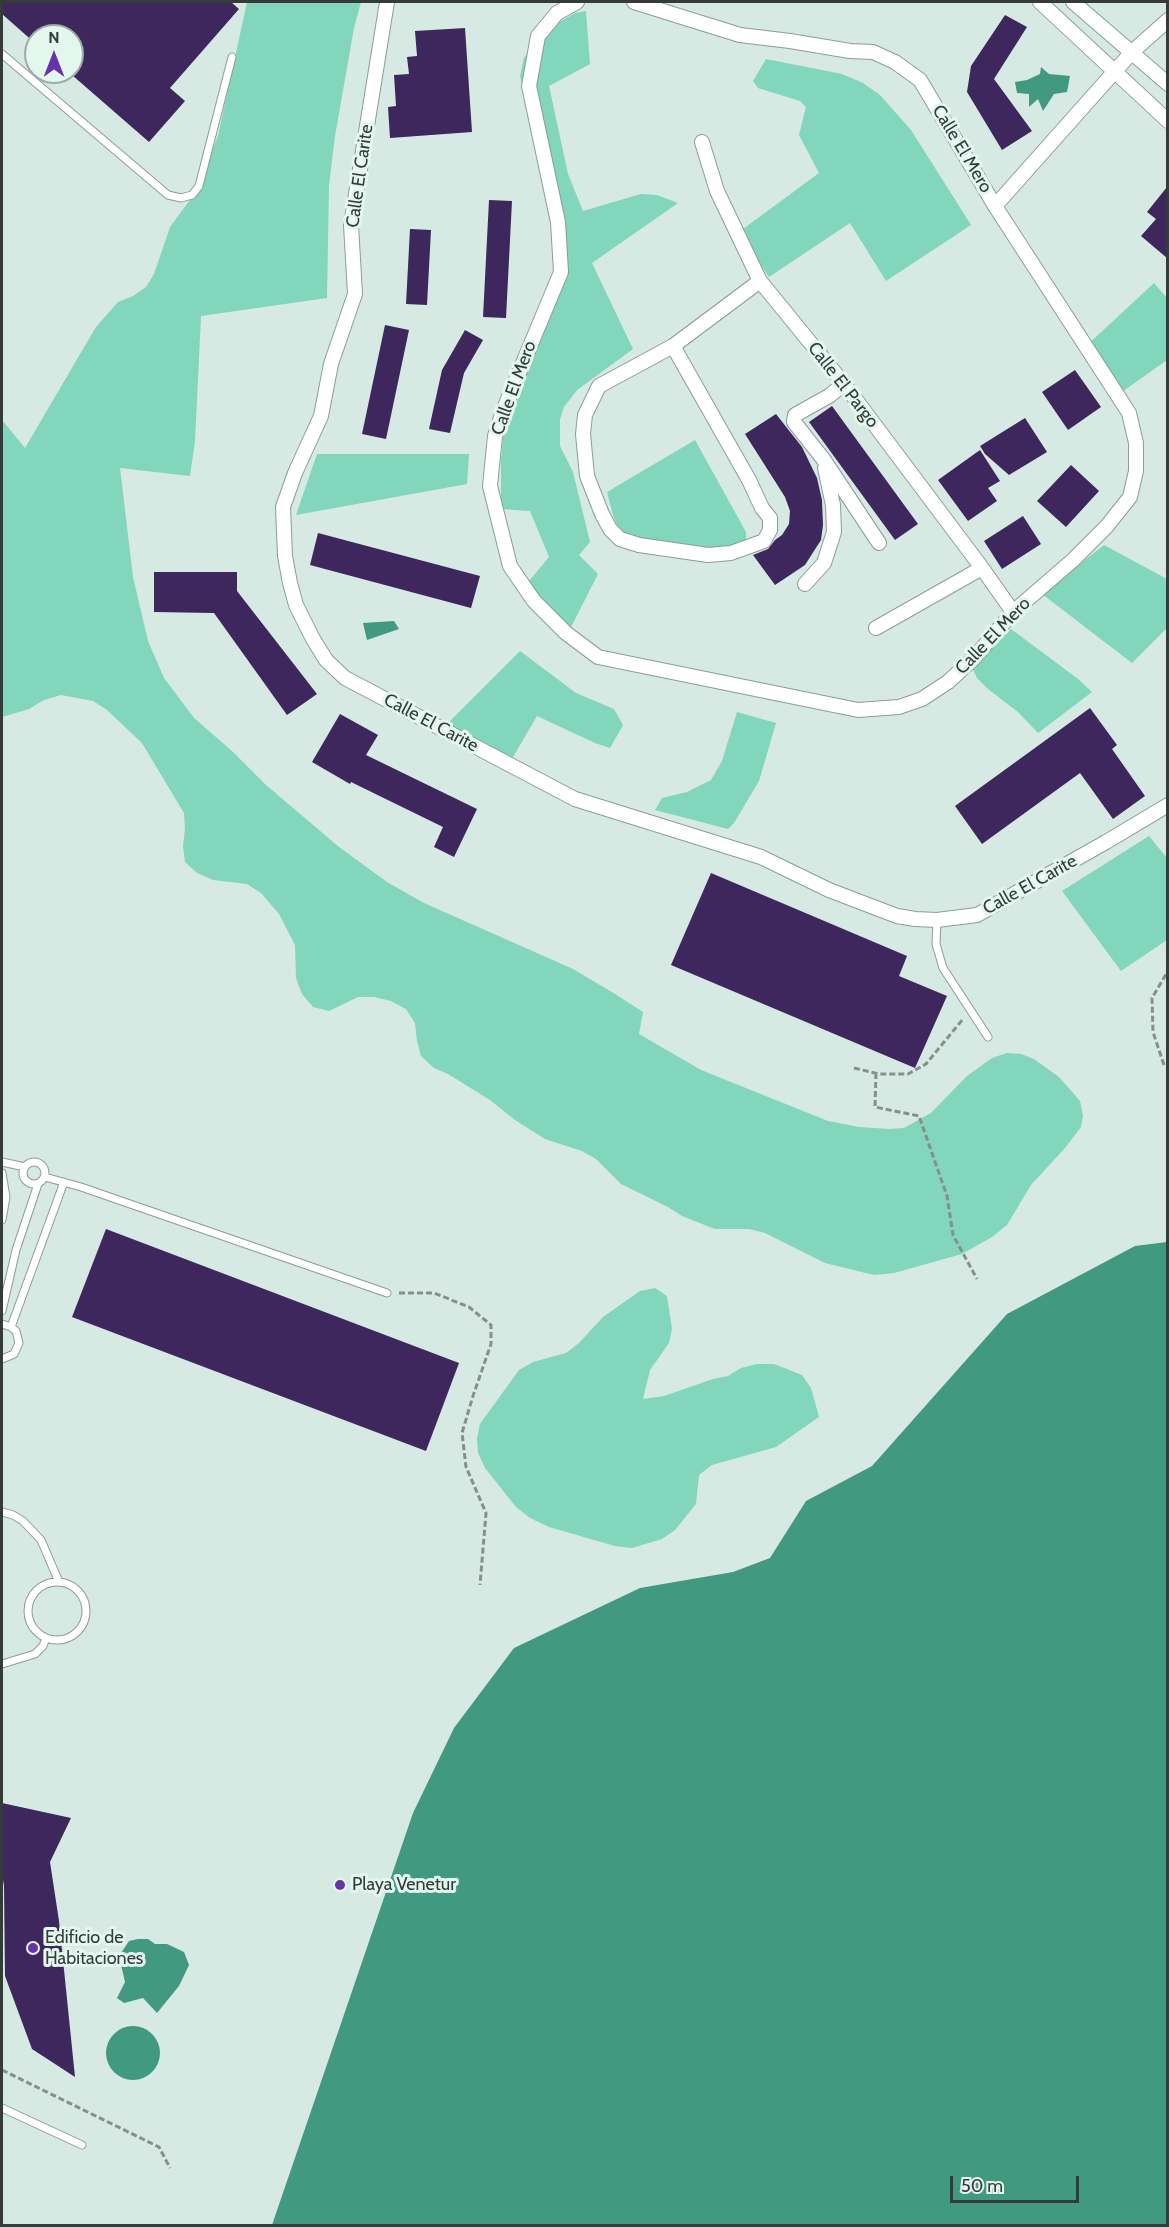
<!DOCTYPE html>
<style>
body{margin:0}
#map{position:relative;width:1169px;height:2227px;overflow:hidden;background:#d6e9e2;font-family:Cabin,sans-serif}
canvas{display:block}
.frame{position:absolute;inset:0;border:3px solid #343b38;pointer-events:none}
.north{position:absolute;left:24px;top:24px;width:60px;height:60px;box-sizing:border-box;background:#e3f7ef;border:2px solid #9daca6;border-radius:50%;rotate:0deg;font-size:16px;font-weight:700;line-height:24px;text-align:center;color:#343b38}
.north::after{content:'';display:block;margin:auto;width:21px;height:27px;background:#6832a9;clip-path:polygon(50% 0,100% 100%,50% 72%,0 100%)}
.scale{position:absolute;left:950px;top:2176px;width:129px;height:27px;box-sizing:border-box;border:3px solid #343b38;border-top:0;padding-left:8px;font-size:18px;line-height:21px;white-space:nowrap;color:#343b38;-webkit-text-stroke:4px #e3f7ef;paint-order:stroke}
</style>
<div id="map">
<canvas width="1169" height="2227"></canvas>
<div class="frame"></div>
<div class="north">N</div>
<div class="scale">50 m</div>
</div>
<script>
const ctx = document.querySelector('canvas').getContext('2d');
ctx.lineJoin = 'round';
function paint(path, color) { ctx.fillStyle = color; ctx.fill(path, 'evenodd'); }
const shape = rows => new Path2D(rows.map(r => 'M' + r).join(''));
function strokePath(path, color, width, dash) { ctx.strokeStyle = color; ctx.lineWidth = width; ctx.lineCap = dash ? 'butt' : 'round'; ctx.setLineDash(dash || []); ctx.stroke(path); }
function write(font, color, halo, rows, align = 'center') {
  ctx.font = font + ' Cabin,sans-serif'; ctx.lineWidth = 6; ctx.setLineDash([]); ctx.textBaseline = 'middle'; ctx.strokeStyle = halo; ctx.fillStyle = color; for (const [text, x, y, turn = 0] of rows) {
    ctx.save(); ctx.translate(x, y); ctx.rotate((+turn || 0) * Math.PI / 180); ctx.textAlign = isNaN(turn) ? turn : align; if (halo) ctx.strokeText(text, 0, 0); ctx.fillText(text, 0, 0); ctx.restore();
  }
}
paint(shape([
 [247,2,361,2,354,28,335,136,329,185,327,298,201,316,195,441,190,476,120,468,133,577,148,641,164,678,194,718,232,751,266,785,339,847,387,882,424,903,573,969,615,994,643,1012,639,1034,701,1070,828,1121,859,1127,889,1129,904,1128,931,1113,967,1076,992,1058,1007,1053,1021,1054,1034,1059,1059,1077,1080,1101,1083,1116,1081,1127,1065,1148,1031,1185,1007,1225,992,1237,962,1254,894,1273,874,1275,825,1263,765,1233,749,1229,715,1229,682,1216,668,1207,621,1184,596,1159,582,1151,545,1139,515,1120,490,1100,448,1074,434,1068,421,1056,417,1041,415,1023,406,1009,391,1001,374,997,358,997,329,1011,313,1007,302,994,296,978,295,945,279,914,261,893,247,884,213,880,197,873,185,862,183,846,185,829,184,813,142,743,107,710,93,701,61,695,44,700,29,709,2,717,2,420,25,448,96,327,118,302,133,296,146,287,154,274,170,227,195,193,218,136],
 [586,11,590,64,549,86,568,174,583,211,641,194,657,195,678,203,592,263,633,349,577,390,564,407,560,419,560,446,573,472,590,542,579,555,598,574,567,635,525,586,549,557,530,511,501,509,501,462,503,437,509,409,529,359,550,317,559,290,563,267,538,149,520,76,524,58,540,37,554,25,575,13],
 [766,59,842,74,863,83,880,95,911,130,971,225,886,281,850,223,769,277,739,232,819,173,799,135,806,107,800,101,758,88,753,81],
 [1154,283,1167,298,1167,360,1112,399,1083,349],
 [695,440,746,532,746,540,741,547,722,551,631,540,619,530,613,515,607,492],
 [317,454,469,454,467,484,296,515],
 [1104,545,1167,579,1167,628,1132,663,1042,594],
 [1011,629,1078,679,1092,692,1038,733,1018,712,988,689,977,678,972,667],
 [520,651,576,693,614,709,623,725,610,748,595,743,537,716,510,762,443,728],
 [737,712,776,723,759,781,734,823,728,829,655,810,662,798,687,792,711,780,722,761],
 [1149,836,1167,858,1167,940,1121,971,1062,891],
 [655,1288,667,1296,672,1329,669,1343,650,1370,643,1399,664,1396,713,1379,728,1376,741,1368,757,1364,774,1364,802,1375,811,1388,819,1417,776,1447,712,1465,699,1475,696,1504,675,1530,662,1539,632,1548,615,1546,549,1527,530,1518,516,1507,485,1468,478,1453,477,1439,480,1424,519,1370,533,1362,566,1353,579,1343,603,1317,640,1291]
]), '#81d6bb');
paint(shape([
 [1041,67,1049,74,1070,76,1067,92,1054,94,1043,111,1038,99,1029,107,1029,94,1017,93,1015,82,1027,80,1040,74],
 [394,621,399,629,367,640,363,623],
 [1167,1242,1167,2225,272,2225,413,1813,454,1728,514,1648,640,1588,733,1572,770,1558,806,1501,872,1466,1007,1314,1135,1246],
 [138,1939,148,1939,155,1944,167,1944,184,1952,189,1965,179,1986,157,2013,143,1998,124,2003,117,1998,125,1982,119,1956,129,1941],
 '106 2053a27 27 0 1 1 54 0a27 27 0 1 1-54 0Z'
]), '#419980');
paint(shape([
 [2,2,231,2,239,9,170,88,185,101,149,142,72,75,72,36,36,36,36,44,2,14],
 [1005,15,1027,27,994,79,1032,131,1002,150,967,92,971,66],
 [465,28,472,132,390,138,388,107,396,106,394,75,409,74,407,57,417,56,415,31],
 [1167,187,1167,258,1141,236,1156,219,1147,212],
 [489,200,512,201,506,318,483,317],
 [410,229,431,230,427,305,406,304],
 [385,325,409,330,386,439,362,434],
 [465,330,483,340,464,373,450,433,429,429,442,370],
 [1075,370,1101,407,1068,430,1042,392],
 [832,406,918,524,895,540,809,422],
 [776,414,802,447,817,478,822,500,823,525,821,540,805,565,775,585,753,555,768,549,775,540,782,535,789,524,790,511,785,497,745,434],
 [1025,418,1047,452,1009,475,985,454,980,446],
 [980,450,1000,481,988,488,997,501,968,521,938,480],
 [1071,465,1099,491,1066,527,1037,501],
 [1023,516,1041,544,1002,569,984,541],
 [318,533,480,576,471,608,310,565],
 [154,572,237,572,237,591,317,694,287,715,214,613,154,612],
 [1090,708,1117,745,1112,749,1145,796,1113,819,1080,773,982,844,955,806],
 [340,714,378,735,366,755,477,809,454,857,434,847,443,827,351,782,350,784,312,762],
 [711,873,907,956,899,976,947,996,915,1068,671,965],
 [106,1229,459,1363,426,1451,72,1317],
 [2,1803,71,1818,50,1862,59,1921,75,2077,32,2049,5,1976,4,1886,2,1873]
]), '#3d275d');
const service = shape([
 [2,54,168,195,181,198,192,195,199,186,232,57],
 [937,920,936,944,943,968,988,1037],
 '23 1173a11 11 0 1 1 22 0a11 11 0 1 1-22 0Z',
 [2,1162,25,1167],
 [2,1173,6,1197,2,1220],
 [45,1177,81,1187,387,1293],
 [2,1311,16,1250,38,1184],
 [2,1324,11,1327,16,1331,19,1343,14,1354,2,1359],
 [11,1327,64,1182],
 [2,1512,13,1515,23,1521,41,1540,59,1582],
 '28 1611a29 29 0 1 1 58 0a29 29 0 1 1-58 0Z',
 [2,1664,35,1654,43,1646,46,1638],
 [2,2108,82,2145]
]);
const minor = shape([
 [387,2,351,225,355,294,331,364,321,416,295,473,283,507,285,556,290,583,296,605,313,639,326,660,345,678,575,799,761,857,829,890,897,916,915,919,937,920,977,915,1106,842,1168,805],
 [577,2,557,13,538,36,529,86,558,222,561,272,503,411,495,436,490,486,510,566,534,601,566,633,598,657,858,710,899,707,922,699,948,682,974,658,1013,612,1073,560,1107,526,1130,497,1136,471,1136,443,1129,413,995,206,920,80,895,62,873,52,850,51,790,41,740,35,634,2],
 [1040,2,1168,121],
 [1073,2,1168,84],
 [702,142,717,191,760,281,844,384,982,568,1013,612],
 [995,206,1132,52,1168,20],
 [673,346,749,480,762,508,770,518,770,530,764,541,731,553,708,555,639,545,620,539,610,529,602,514,587,476,583,434,585,415,599,386,673,346,760,281],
 [844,384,829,396,795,415,794,422,824,460,879,543],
 [805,584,824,563,834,532,833,505,825,468],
 [876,628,982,568]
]);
strokePath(service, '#8b9d96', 9);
strokePath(minor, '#8b9d96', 16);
strokePath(shape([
 [1164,1065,1153,1032,1152,998,1168,971],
 [854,1068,879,1074,908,1074,926,1064,963,1019],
 [876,1073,875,1107,919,1116,947,1196,953,1235,977,1279],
 [399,1293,434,1293,469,1307,491,1325,491,1344,473,1396,462,1433,466,1467,486,1513,480,1585],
 [2,2070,159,2147,170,2168]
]), '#83908b', 3, [6, 3]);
strokePath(service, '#fff', 7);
strokePath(minor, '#fff', 14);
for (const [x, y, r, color] of [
 [340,1885,6,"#6832a9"],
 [33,1948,6,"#6832a9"]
]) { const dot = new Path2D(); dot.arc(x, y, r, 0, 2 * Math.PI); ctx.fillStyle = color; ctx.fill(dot); strokePath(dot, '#e3f7ef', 2); }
write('18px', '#343b38', '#e3f7ef', [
 ["Calle El Mero",962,149,59],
 ["Calle El Carite",360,176,-82],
 ["Calle El Pargo",843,385,52],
 ["Calle El Mero",514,388,-70],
 ["Calle El Mero",993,636,-46],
 ["Calle El Carite",431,723,28],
 ["Calle El Carite",1030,885,-29]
]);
write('18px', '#343b38', '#e3f7ef', [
 ["Playa Venetur",352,1885],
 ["Edificio de",45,1938],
 ["Habitaciones",45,1959]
], 'left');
</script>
